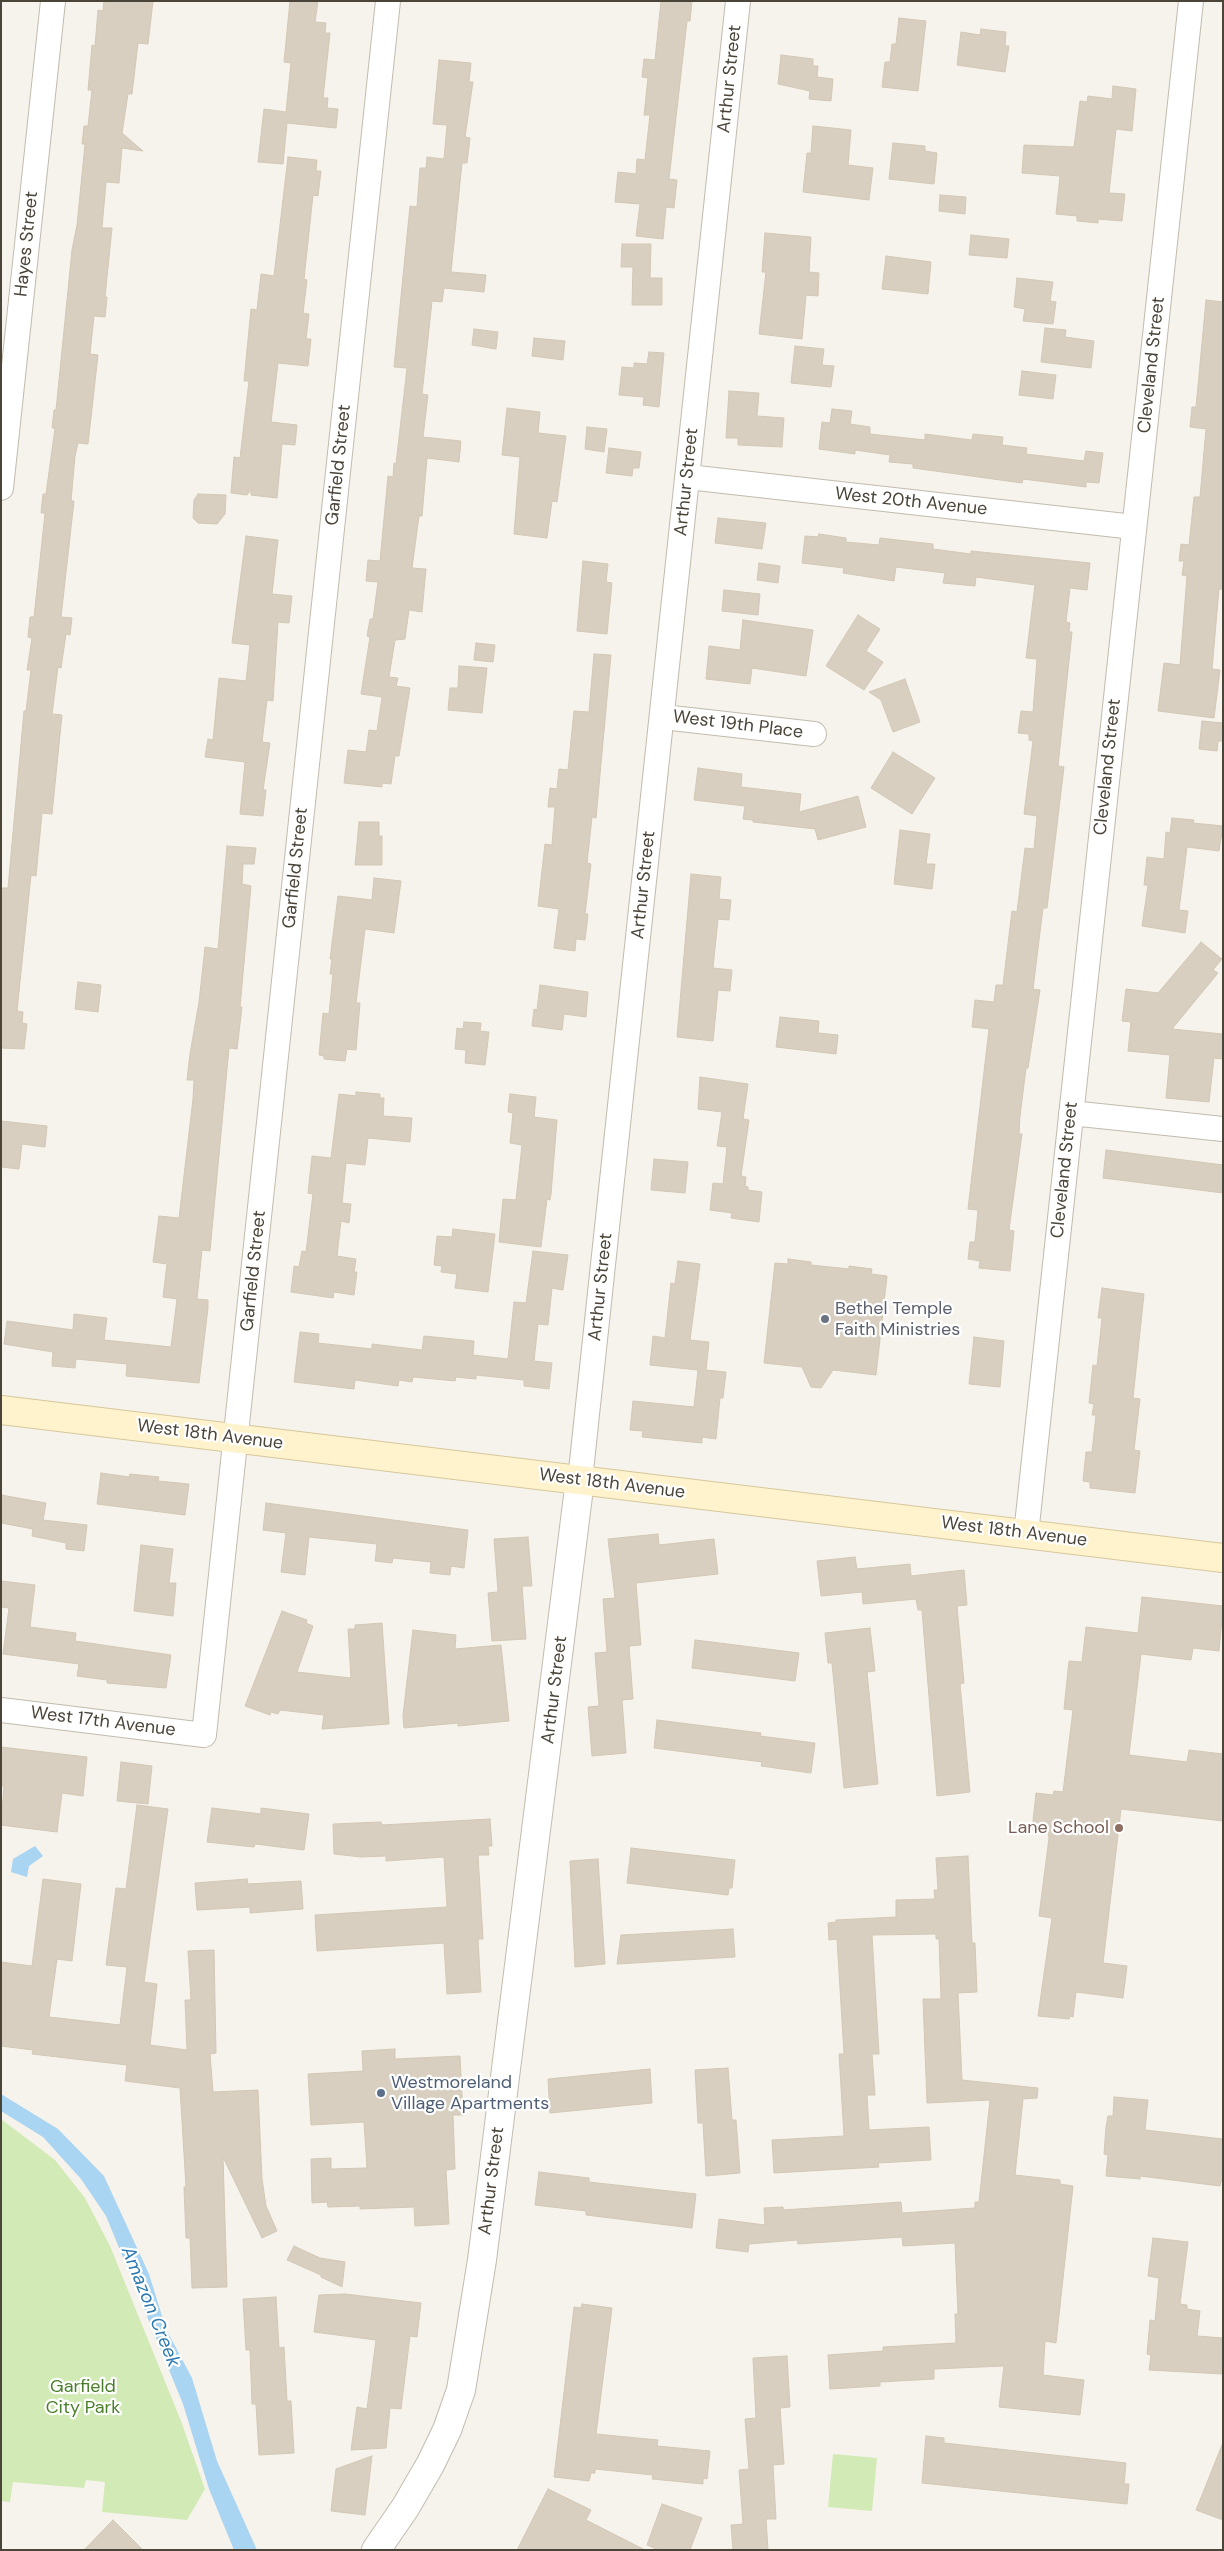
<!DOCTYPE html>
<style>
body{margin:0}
#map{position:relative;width:1224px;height:2551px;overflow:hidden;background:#f6f3ec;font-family:"DM Sans",sans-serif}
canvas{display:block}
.frame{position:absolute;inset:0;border:2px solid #4b4439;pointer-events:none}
</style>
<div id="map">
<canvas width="1224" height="2551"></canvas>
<div class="frame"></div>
</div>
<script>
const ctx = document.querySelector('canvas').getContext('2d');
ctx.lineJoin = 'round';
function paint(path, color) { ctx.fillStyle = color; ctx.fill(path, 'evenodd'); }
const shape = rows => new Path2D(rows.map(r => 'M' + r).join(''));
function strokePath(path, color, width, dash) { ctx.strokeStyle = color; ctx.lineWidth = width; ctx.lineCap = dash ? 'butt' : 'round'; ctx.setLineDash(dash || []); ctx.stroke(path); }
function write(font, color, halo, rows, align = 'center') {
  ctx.font = font + ' "DM Sans",sans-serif'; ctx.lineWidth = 4.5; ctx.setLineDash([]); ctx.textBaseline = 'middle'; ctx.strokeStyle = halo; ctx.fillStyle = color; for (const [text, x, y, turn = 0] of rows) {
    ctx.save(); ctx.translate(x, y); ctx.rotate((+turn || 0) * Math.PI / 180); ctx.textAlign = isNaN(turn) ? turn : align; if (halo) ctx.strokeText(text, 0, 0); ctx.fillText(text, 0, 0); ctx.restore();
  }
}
paint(shape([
 [1,2119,55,2160,85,2198,110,2246,181,2421,205,2489,187,2520,102,2512,105,2482,86,2480,84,2488,13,2482,10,2502,1,2501],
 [833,2454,877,2458,872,2511,828,2507]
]), '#d2eab5');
paint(shape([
 [35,1846,43,1856,29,1866,27,1877,11,1872,13,1859],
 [1,2094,58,2129,104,2176,149,2274,166,2329,192,2378,217,2461,257,2550,234,2550,209,2489,183,2404,106,2216,81,2179,43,2137,1,2111]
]), '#a9d4f2');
const building = shape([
 [104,1,153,1,148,44,138,43,132,94,128,94,122,133,143,151,122,148,119,183,106,182,102,228,112,228,105,297,107,297,105,317,94,316,90,354,98,355,88,444,78,443,75,456,71,501,74,501,61,617,72,618,70,635,66,634,61,668,58,667,52,714,62,715,52,814,42,813,36,876,31,875,17,1011,23,1012,22,1023,27,1024,24,1049,1,1048,1,888,8,888,24,711,26,711,31,670,27,670,32,638,28,637,30,617,34,617,45,513,41,513,43,494,46,494,55,428,52,428,54,410,56,410,72,250,77,225,85,144,82,144,84,126,88,126,92,90,88,90,92,45,95,46,98,10,103,11,104,1],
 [290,1,318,1,315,22,326,23,325,33,330,33,323,98,328,98,327,108,338,109,336,128,287,123,283,164,258,162,264,109,286,112,291,63,284,62,290,1],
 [661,1,692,1,690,21,687,21,669,179,677,180,674,208,666,207,663,239,636,236,640,204,615,202,618,172,636,174,637,159,645,160,650,115,644,115,648,78,642,77,644,59,655,60,661,1],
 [899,18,926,21,918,91,882,87,885,62,890,62,892,44,896,44,899,18],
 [981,29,1006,32,1005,46,1009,46,1005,72,957,65,961,32,980,35,981,29],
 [781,55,813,59,813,66,818,66,817,77,833,79,831,101,809,99,810,91,778,84,781,55],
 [439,60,471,63,469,82,473,82,465,137,470,138,467,163,462,163,451,272,486,275,484,292,444,288,442,302,432,301,422,394,428,395,423,437,461,441,459,462,427,458,422,516,419,516,412,568,426,569,422,612,409,610,405,639,395,640,389,677,398,678,396,686,410,688,399,756,395,756,391,784,382,783,382,787,344,783,348,750,366,752,369,730,377,731,382,697,361,694,370,637,367,636,370,619,373,619,378,582,366,581,368,560,380,561,388,476,393,477,394,463,396,464,407,368,394,367,410,206,417,207,420,168,426,168,427,157,444,159,447,125,433,124,439,60],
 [1113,86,1136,89,1132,131,1116,129,1109,193,1125,194,1122,221,1098,219,1098,223,1077,221,1077,216,1056,214,1060,176,1022,173,1024,145,1074,147,1080,101,1087,102,1088,96,1112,99,1113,86],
 [813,126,851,130,848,165,873,168,869,200,803,192,807,153,811,153,813,126],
 [893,143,925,146,925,151,937,153,934,184,889,179,893,143],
 [288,157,317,160,316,171,321,171,318,196,313,195,304,279,307,280,303,313,309,314,306,339,311,339,308,366,278,363,271,422,297,425,295,445,282,444,277,498,251,495,251,490,247,495,231,493,234,457,240,458,249,381,244,381,251,309,257,310,261,274,274,276,288,157],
 [940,195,966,197,965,214,939,211,940,195],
 [765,233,811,237,809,272,819,273,818,296,806,295,802,339,759,334,766,272,762,272,765,233],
 [971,235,1009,239,1007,258,969,255,971,235],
 [622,244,651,244,650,278,662,278,662,305,632,305,633,267,621,267,622,244],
 [886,256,931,262,928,294,882,289,886,256],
 [1017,278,1053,282,1050,301,1056,302,1053,324,1023,321,1025,309,1014,307,1017,278],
 [1206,300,1223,302,1223,589,1219,589,1212,669,1220,670,1214,718,1158,711,1164,663,1180,665,1187,576,1182,575,1184,561,1179,561,1181,544,1189,545,1194,497,1200,497,1206,429,1190,427,1192,407,1196,407,1206,300],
 [1045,328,1066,330,1065,337,1094,341,1091,368,1041,362,1045,328],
 [474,329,498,332,496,349,472,345,474,329],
 [534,338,565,341,563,360,532,356,534,338],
 [795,346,824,349,822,365,834,366,831,387,791,383,795,346],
 [649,352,664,353,659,407,643,405,644,397,619,395,622,367,634,368,634,363,647,364,649,352],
 [1022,371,1056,375,1053,399,1019,395,1022,371],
 [729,391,759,393,757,416,784,418,782,447,738,445,738,438,726,438,729,391],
 [507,408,540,412,538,433,566,436,557,502,552,501,547,538,514,534,520,457,502,455,507,408],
 [832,409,852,411,850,424,870,427,870,434,925,440,925,434,972,440,973,434,1003,437,1002,445,1027,448,1026,454,1084,461,1086,451,1103,453,1099,483,1086,482,1086,487,1023,479,1022,483,913,468,913,464,889,462,890,455,855,450,855,454,819,449,822,422,830,423,832,409],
 [587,427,607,429,604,452,585,449,587,427],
 [609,448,641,452,639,468,633,468,632,476,606,473,609,448],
 [198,494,226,495,225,514,217,524,198,523,193,518,194,500,198,494],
 [718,518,766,523,762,549,715,543,718,518],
 [819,534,846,538,846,542,879,545,880,538,933,544,933,549,971,554,971,551,1090,563,1087,590,1070,588,1066,622,1070,623,1069,632,1072,632,1058,766,1064,767,1047,908,1043,908,1033,989,1040,990,1028,1068,1026,1068,1020,1116,1019,1134,1022,1134,1009,1230,1014,1231,1010,1271,979,1268,980,1261,968,1259,970,1242,975,1242,978,1210,968,1209,989,1029,972,1027,975,1000,994,1002,996,985,1003,985,1012,911,1017,912,1025,848,1034,849,1037,816,1024,814,1033,741,1029,740,1029,734,1018,733,1021,711,1033,712,1037,659,1026,658,1035,585,976,577,975,586,943,583,945,573,896,567,894,581,843,573,844,568,802,563,805,536,818,537,819,534],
 [246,536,278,540,272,594,292,596,289,623,278,622,273,701,267,700,262,742,270,743,263,790,266,790,263,816,240,814,245,762,205,757,208,739,213,740,219,678,246,681,250,645,232,643,246,536],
 [583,561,608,564,606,582,612,583,607,634,577,631,583,561],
 [759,563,780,566,778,583,757,580,759,563],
 [724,590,760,594,758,615,722,611,724,590],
 [858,615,880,629,866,651,883,662,864,690,826,666,858,615],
 [743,620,813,630,806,676,752,668,750,684,706,679,709,646,740,650,743,620],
 [476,643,495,645,493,662,474,660,476,643],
 [594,654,611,655,596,818,592,817,587,863,591,864,585,914,588,914,587,923,585,940,576,939,575,951,554,948,559,909,538,906,545,844,552,845,555,807,548,807,550,788,557,789,559,769,568,770,574,711,589,712,594,654],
 [459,666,487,668,482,713,448,710,450,688,458,688,459,666],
 [905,679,920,722,893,732,881,700,869,692,905,679],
 [1202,721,1223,723,1223,741,1218,741,1217,751,1199,749,1202,721],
 [893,752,935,778,912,814,871,788,893,752],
 [698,768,742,774,741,787,801,794,799,812,858,796,866,827,818,840,815,829,753,822,753,820,743,819,745,806,694,800,698,768],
 [1172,818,1194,820,1193,823,1223,826,1219,851,1187,847,1179,910,1188,911,1185,933,1142,926,1148,885,1144,885,1147,857,1164,859,1166,832,1170,833,1172,818],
 [359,822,379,822,379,836,382,836,382,865,355,865,359,822],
 [900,830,930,834,926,864,935,864,932,889,894,884,900,830],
 [227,846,256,848,254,864,243,864,242,884,251,886,240,1007,242,1007,237,1049,229,1048,210,1251,202,1250,197,1299,208,1300,208,1308,199,1383,126,1376,127,1364,76,1359,75,1368,52,1366,53,1352,4,1344,7,1321,73,1330,74,1314,107,1318,104,1340,171,1347,177,1299,163,1297,167,1264,153,1262,159,1216,179,1218,193,1099,194,1080,187,1080,190,1054,199,1002,205,947,218,949,227,846],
 [691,874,721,877,719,899,731,900,729,920,718,919,713,968,732,970,730,991,718,990,713,1041,677,1037,691,874],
 [374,878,401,881,394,933,365,929,356,1003,360,1003,356,1050,347,1049,345,1061,324,1059,324,1056,319,1055,323,1013,329,1014,333,974,330,974,332,959,330,959,338,896,372,900,374,878],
 [1201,942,1222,959,1213,970,1218,973,1172,1029,1223,1034,1223,1059,1214,1058,1209,1102,1166,1098,1170,1055,1128,1051,1131,1022,1122,1021,1126,989,1158,993,1201,942],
 [78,982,101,985,98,1012,75,1009,78,982],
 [540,985,588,992,586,1017,564,1014,562,1030,532,1026,534,1009,537,1010,540,985],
 [780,1017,819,1021,818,1033,838,1035,836,1054,776,1047,780,1017],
 [464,1022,481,1023,480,1031,489,1032,485,1065,465,1063,466,1050,455,1049,457,1028,463,1029,464,1022],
 [700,1077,748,1084,743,1119,749,1120,741,1176,746,1177,745,1186,748,1187,748,1190,762,1192,759,1222,731,1218,732,1213,710,1210,713,1183,723,1184,727,1147,717,1146,722,1112,698,1109,700,1077],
 [356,1092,380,1094,380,1098,384,1098,383,1116,412,1118,410,1142,368,1138,365,1165,346,1163,342,1203,351,1204,349,1223,341,1221,337,1256,356,1259,354,1272,357,1272,354,1295,334,1292,333,1298,291,1292,294,1266,299,1267,302,1251,306,1252,313,1194,308,1193,312,1156,331,1158,339,1094,356,1096,356,1092],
 [510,1094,536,1097,534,1117,557,1120,551,1194,550,1200,547,1199,541,1247,499,1242,503,1199,516,1200,522,1145,510,1143,513,1113,508,1112,510,1094],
 [1,1121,47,1126,45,1147,22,1144,19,1169,1,1167,1,1121],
 [1106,1150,1223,1165,1223,1193,1103,1178,1106,1150],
 [654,1159,688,1162,685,1193,651,1190,654,1159],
 [453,1229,495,1234,488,1292,455,1288,457,1274,441,1272,442,1266,434,1265,437,1236,452,1237,453,1229],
 [533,1251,568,1255,563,1290,552,1288,548,1325,538,1324,534,1361,552,1363,549,1389,524,1386,524,1380,476,1375,476,1379,456,1377,455,1381,413,1377,412,1382,399,1380,398,1386,355,1380,354,1389,294,1382,300,1332,319,1334,318,1343,372,1349,372,1344,422,1350,424,1336,474,1341,473,1355,508,1359,514,1302,526,1303,533,1251],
 [788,1259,811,1262,811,1265,849,1269,849,1266,872,1269,871,1274,887,1276,876,1375,833,1370,821,1388,811,1387,802,1367,764,1363,775,1263,788,1264,788,1259],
 [678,1261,700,1264,690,1340,709,1342,706,1370,726,1372,723,1398,720,1398,716,1439,702,1437,702,1443,642,1437,643,1431,630,1430,633,1401,694,1407,698,1370,650,1365,653,1336,665,1338,671,1283,675,1284,678,1261],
 [1102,1288,1144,1294,1133,1398,1140,1399,1134,1450,1140,1451,1135,1493,1090,1488,1090,1482,1083,1481,1086,1452,1092,1452,1096,1415,1092,1415,1094,1404,1089,1403,1093,1365,1097,1366,1102,1318,1098,1318,1102,1288],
 [974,1337,1004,1341,1000,1387,969,1384,974,1337],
 [101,1473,129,1477,130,1474,159,1477,158,1481,189,1484,185,1515,97,1504,101,1473],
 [1,1495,46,1503,43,1520,87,1525,84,1551,66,1549,66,1543,32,1536,33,1529,1,1523,1,1495],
 [266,1503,468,1530,464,1568,451,1566,450,1575,430,1573,431,1562,393,1558,392,1563,375,1561,377,1544,309,1537,305,1575,281,1572,286,1533,263,1530,266,1503],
 [658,1534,659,1545,714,1539,718,1574,636,1583,641,1645,629,1646,633,1699,622,1700,626,1753,592,1756,588,1707,599,1706,595,1653,607,1652,603,1599,615,1598,608,1539,658,1534],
 [528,1537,532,1586,522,1586,526,1639,492,1641,488,1593,498,1592,494,1539,528,1537],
 [141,1545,173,1549,169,1583,176,1583,173,1616,134,1611,141,1545],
 [855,1557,857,1569,910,1564,911,1576,964,1570,967,1605,957,1606,964,1683,960,1684,970,1792,937,1796,922,1610,918,1610,916,1599,863,1604,862,1592,821,1596,817,1561,855,1557],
 [1,1581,35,1585,30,1627,76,1633,75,1641,171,1655,166,1688,107,1683,107,1680,77,1676,79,1664,3,1654,9,1608,1,1607,1,1581],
 [1142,1597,1223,1606,1219,1651,1193,1648,1191,1660,1141,1654,1129,1755,1187,1762,1189,1750,1223,1754,1223,1821,1121,1809,1103,1963,1127,1966,1123,1998,1076,1992,1073,2017,1070,2016,1069,2019,1038,2016,1052,1918,1039,1916,1049,1838,1048,1832,1032,1830,1036,1793,1053,1795,1054,1791,1063,1792,1073,1710,1064,1709,1069,1661,1082,1662,1086,1627,1138,1633,1142,1597],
 [282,1611,307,1620,306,1623,313,1626,297,1672,351,1678,348,1629,355,1629,355,1625,382,1623,389,1724,322,1729,324,1715,280,1710,278,1714,271,1712,270,1715,245,1706,282,1611],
 [870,1628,875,1671,867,1672,878,1784,844,1788,832,1663,828,1663,825,1633,870,1628],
 [413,1630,456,1635,455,1649,501,1645,509,1721,458,1726,458,1723,404,1728,403,1715,413,1630],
 [695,1640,799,1653,795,1681,692,1668,695,1640],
 [657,1720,761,1733,760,1736,815,1743,811,1773,761,1766,762,1762,654,1748,657,1720],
 [1,1747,87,1757,83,1796,62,1793,57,1832,1,1825,4,1786,1,1786,1,1747],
 [121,1762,152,1766,148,1804,117,1801,121,1762],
 [137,1805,168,1809,144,1982,157,1984,150,2045,187,2050,185,2000,191,2000,188,1951,214,1950,216,2053,210,2054,213,2092,258,2090,262,2179,266,2206,277,2231,262,2238,223,2157,227,2287,192,2288,190,2238,186,2238,184,2187,186,2187,180,2088,125,2081,127,2065,32,2054,33,2050,1,2046,1,1962,32,1966,43,1879,81,1884,72,1961,57,1959,49,2017,120,2025,127,1967,106,1965,116,1888,126,1889,137,1805],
 [212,1808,261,1814,261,1808,309,1814,304,1850,255,1844,254,1847,207,1842,212,1808],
 [490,1819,492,1846,488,1846,489,1855,478,1855,483,1939,478,1939,481,1992,447,1994,444,1943,317,1951,315,1915,447,1907,444,1857,386,1861,386,1856,361,1857,334,1854,333,1824,381,1822,382,1825,490,1819],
 [631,1848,735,1860,732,1888,729,1888,728,1895,627,1883,631,1848],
 [968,1856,972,1943,975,1943,977,1992,958,1993,962,2080,1038,2088,1037,2098,1023,2099,1015,2175,1060,2180,1060,2184,1073,2186,1056,2343,1045,2341,1043,2375,1084,2380,1080,2415,999,2407,1004,2366,934,2369,934,2379,880,2382,880,2386,830,2389,828,2355,883,2351,883,2347,956,2343,955,2314,958,2314,955,2243,903,2246,902,2237,798,2244,797,2240,749,2244,748,2252,716,2248,719,2219,765,2225,764,2208,783,2207,783,2210,901,2202,902,2213,975,2208,975,2202,979,2202,990,2100,927,2103,923,1999,941,1999,939,1939,936,1939,936,1934,872,1935,879,2054,872,2054,875,2095,867,2095,869,2130,929,2127,931,2160,878,2163,879,2167,774,2173,772,2140,844,2136,839,2054,844,2054,837,1939,829,1940,828,1923,836,1922,836,1920,896,1917,896,1900,935,1899,934,1890,938,1890,936,1858,968,1856],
 [598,1859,605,1964,575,1967,570,1861,598,1859],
 [247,1879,248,1884,301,1881,303,1909,250,1913,250,1907,197,1910,195,1883,247,1879],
 [733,1929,735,1957,617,1964,621,1935,733,1929],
 [395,2049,395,2059,460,2056,463,2115,453,2115,455,2169,446,2170,449,2224,415,2226,414,2207,360,2209,360,2206,328,2207,327,2202,312,2203,311,2159,331,2158,331,2169,367,2168,364,2122,311,2125,308,2074,363,2071,362,2051,395,2049],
 [728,2068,732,2120,736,2120,740,2173,706,2176,703,2123,698,2123,695,2070,728,2068],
 [650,2069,652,2103,550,2113,548,2079,650,2069],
 [1114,2097,1148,2100,1145,2130,1223,2139,1223,2181,1221,2181,1220,2186,1140,2176,1140,2179,1106,2176,1108,2155,1104,2154,1106,2127,1108,2116,1113,2116,1114,2097],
 [539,2172,589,2178,589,2182,696,2194,692,2228,586,2215,586,2211,535,2205,539,2172],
 [1153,2238,1188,2242,1180,2304,1187,2305,1187,2309,1200,2311,1197,2336,1223,2338,1223,2374,1149,2370,1151,2355,1147,2354,1150,2320,1155,2321,1159,2278,1148,2276,1153,2238],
 [294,2246,320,2258,345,2262,342,2287,321,2277,321,2275,287,2260,294,2246],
 [345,2294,421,2303,417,2337,410,2336,401,2409,390,2408,386,2448,351,2450,357,2407,367,2409,376,2340,314,2332,319,2295,345,2294],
 [276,2297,279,2348,284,2347,287,2401,291,2401,294,2453,259,2455,256,2404,252,2404,250,2350,246,2350,243,2299,276,2297],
 [582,2304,612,2308,596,2434,658,2440,657,2446,710,2451,707,2479,703,2478,703,2484,652,2479,653,2475,595,2469,595,2473,591,2473,589,2481,554,2477,574,2307,581,2308,582,2304],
 [787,2356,790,2407,780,2408,784,2464,773,2465,776,2519,766,2519,768,2550,733,2550,731,2525,743,2524,739,2470,749,2469,745,2419,756,2418,753,2358,787,2356],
 [926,2436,944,2438,944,2443,1126,2463,1124,2484,1129,2484,1127,2504,922,2483,926,2436],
 [1222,2445,1223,2446,1223,2520,1196,2510,1222,2445],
 [372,2456,365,2515,331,2511,336,2469,372,2456],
 [548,2489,591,2510,586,2520,645,2550,517,2550,548,2489],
 [662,2504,702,2518,690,2550,659,2550,647,2545,662,2504],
 [113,2520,143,2550,84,2550,113,2520]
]);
paint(building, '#d8cfc1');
strokePath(building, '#d3c7b4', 1);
const minor = shape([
 [688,477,1134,527],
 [1,488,53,1],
 [663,717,814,734],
 [1071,1113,1223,1129],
 [580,1480,738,1],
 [1026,1534,1191,1],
 [1,1710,204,1735,388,1]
]);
const tertiary = shape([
 [376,2550,405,2508,430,2465,447,2430,461,2390,482,2260,580,1480]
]);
const secondary = shape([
 [1,1410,1223,1558]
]);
strokePath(minor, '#c2bbae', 26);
strokePath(tertiary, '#c2bbae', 30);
strokePath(secondary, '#d6c79b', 30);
strokePath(minor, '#fff', 24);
strokePath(tertiary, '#fff', 28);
strokePath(secondary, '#fff3cd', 28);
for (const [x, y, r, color] of [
 [825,1319,5,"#6b7280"],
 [1119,1828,5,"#8d6e63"],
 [381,2093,5,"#5c6f8a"]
]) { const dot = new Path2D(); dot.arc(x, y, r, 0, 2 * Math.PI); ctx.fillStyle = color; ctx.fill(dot); strokePath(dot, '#fff', 2); }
write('18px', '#4b4439', '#fff', [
 ["Arthur Street",730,79,-84],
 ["Hayes Street",27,244,-84],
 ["Cleveland Street",1152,365,-84],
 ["Garfield Street",339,465,-84],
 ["Arthur Street",687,482,-84],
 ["West 20th Avenue",911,502,6],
 ["West 19th Place",738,725,7],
 ["Cleveland Street",1108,767,-84],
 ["Garfield Street",296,868,-84],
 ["Arthur Street",644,885,-84],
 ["Cleveland Street",1065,1170,-84],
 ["Garfield Street",254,1271,-84],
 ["Arthur Street",601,1287,-84],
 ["West 18th Avenue",210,1435,7],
 ["West 18th Avenue",612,1484,7],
 ["West 18th Avenue",1014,1532,7],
 ["Arthur Street",555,1690,-83],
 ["West 17th Avenue",103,1722,7],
 ["Arthur Street",492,2181,-83]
]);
write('18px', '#5b616d', '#fff', [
 ["Bethel Temple",835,1309],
 ["Faith Ministries",835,1330]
], 'left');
write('18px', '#785e54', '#fff', [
 ["Lane School",1109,1828]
], 'right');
write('18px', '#4e5e75', '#fff', [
 ["Westmoreland",391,2083],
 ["Village Apartments",391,2104]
], 'left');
write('18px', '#4a7f2a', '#fff', [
 ["Garfield",83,2387],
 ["City Park",83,2408]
]);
write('italic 19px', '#2e7ab2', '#fff', [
 ["Amazon Creek",150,2307,68]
]);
</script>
